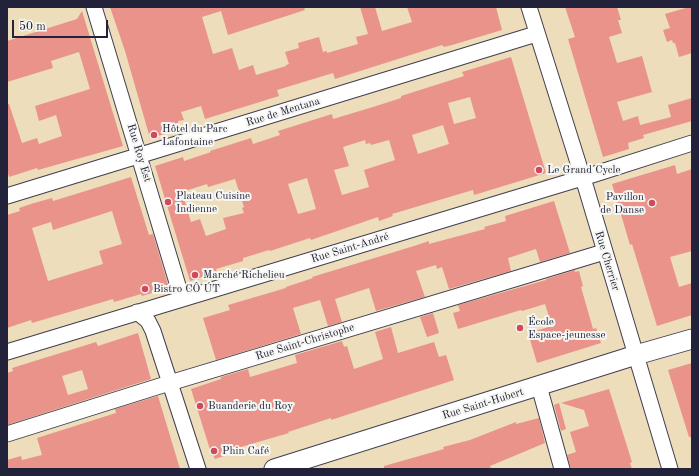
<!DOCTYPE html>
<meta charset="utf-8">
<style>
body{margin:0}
#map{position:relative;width:699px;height:476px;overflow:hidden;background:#edddbb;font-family:"Old Standard TT",serif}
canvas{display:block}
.frame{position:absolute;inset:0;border:8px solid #22223b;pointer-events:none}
.scale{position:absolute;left:12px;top:20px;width:96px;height:18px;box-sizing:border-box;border:2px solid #22223b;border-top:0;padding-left:5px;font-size:12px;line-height:14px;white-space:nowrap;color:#22223b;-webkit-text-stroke:3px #f6f6f2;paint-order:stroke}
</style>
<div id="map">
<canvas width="699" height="476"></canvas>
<div class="frame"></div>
<div class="scale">50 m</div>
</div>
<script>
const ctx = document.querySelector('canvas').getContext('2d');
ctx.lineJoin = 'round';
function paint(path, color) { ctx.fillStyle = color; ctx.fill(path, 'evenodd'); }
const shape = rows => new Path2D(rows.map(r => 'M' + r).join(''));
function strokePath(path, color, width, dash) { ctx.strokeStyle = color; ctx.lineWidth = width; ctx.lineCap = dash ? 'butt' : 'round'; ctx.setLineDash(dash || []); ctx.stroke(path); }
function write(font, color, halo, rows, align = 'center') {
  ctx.font = font + ' "Old Standard TT",serif'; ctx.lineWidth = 4; ctx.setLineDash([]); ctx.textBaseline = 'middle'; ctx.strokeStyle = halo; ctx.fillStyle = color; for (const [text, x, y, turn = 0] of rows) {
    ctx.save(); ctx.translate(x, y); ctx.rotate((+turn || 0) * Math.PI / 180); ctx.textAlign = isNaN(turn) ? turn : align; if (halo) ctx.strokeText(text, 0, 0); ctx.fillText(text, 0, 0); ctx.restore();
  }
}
paint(shape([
 [110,7,304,7,305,10,228,35,221,11,202,17,213,54,232,48,239,70,253,65,256,75,286,66,286,65,289,64,285,52,299,48,298,43,319,37,323,52,327,51,327,53,358,44,356,37,368,34,360,7,375,7,382,31,412,22,407,7,496,7,502,30,452,45,444,47,442,45,335,79,333,73,277,90,279,96,205,119,201,106,181,112,184,120,178,121,180,130,150,138,125,51],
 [565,7,617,7,621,20,618,20,622,33,609,37,617,63,642,56,652,92,617,102,623,121,638,116,640,125,671,117,668,105,692,98,692,121,643,135,644,138,628,143,629,149,603,157,568,39,575,37],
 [689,7,692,7,692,53,679,57,675,43,673,43,672,40,667,42,663,30,670,28,665,14],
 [82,11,123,146,38,170,37,168,9,177,7,170,7,104,9,104,22,143,37,138,39,144,62,136,56,115,39,121,35,106,90,89,79,52,51,61,53,68,7,82,7,41,77,19],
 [511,57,546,173,474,195,473,190,392,214,393,216,379,221,378,217,311,240,310,238,270,251,269,250,243,258,243,261,216,269,217,272,190,281,155,166,183,157,184,161,211,152,210,151,251,138,253,144,280,135,278,131,332,114,333,119,373,107,401,98,401,96,464,76,462,72],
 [470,97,476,118,454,124,448,103],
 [443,125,449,144,418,154,412,135],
 [365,140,366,144,370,143,371,145,389,140,395,160,364,170,369,187,342,195,334,170,349,166,343,147],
 [307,178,316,209,298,214,288,184],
 [235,179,244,207,242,208,244,213,223,218,226,229,206,236,200,219,191,222,182,192,207,184,208,187],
 [675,165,677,174,692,169,692,251,670,257,679,287,692,283,692,315,657,326,632,244,630,245,612,184],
 [131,177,149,235,153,234,169,288,142,296,141,294,114,302,113,299,32,323,31,320,7,328,7,215,20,211,19,208,34,203,52,198,53,201],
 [112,211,122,244,99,251,103,264,48,281,32,228,51,222,53,230],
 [554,201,570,253,540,262,536,249,508,258,511,271,449,289,442,267,437,269,436,265,416,271,425,297,376,311,369,288,335,299,342,322,328,326,320,300,306,304,293,308,301,334,216,360,203,318,230,310,228,305,286,288,286,287,313,278,312,277,414,246,429,241,429,244,485,229,484,227,506,221,505,216],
 [575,270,575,272,579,271,583,286,581,287,593,329,596,328,601,343,537,363,528,333,552,326,545,304,522,311,521,310,458,329,453,313,460,311,458,305,546,280,546,279],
 [433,313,439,333,427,337,420,317],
 [391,327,398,353,434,342,439,357,446,355,454,380,331,420,331,418,288,432,289,433,241,447,227,452,227,455,215,459,213,455,212,456,191,389,221,379,221,377,248,369,250,377,297,363,295,355,342,341,344,347,347,346,354,369,383,359,375,332],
 [138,333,151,379,7,425,7,373,13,371,12,368,96,342,98,346],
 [82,370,88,389,68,395,62,376],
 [692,363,692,437,689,437,668,370],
 [609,389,632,462,630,463,632,469,571,469,567,455,576,452,570,432,589,426,584,410,561,403],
 [158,396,180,469,7,469,7,460,21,456,22,460,42,455,37,438,116,413,115,409],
 [559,403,566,429,561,431,554,405],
 [539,418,545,443,490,466,491,469,384,469,384,466,444,449,443,447,470,440,516,422,516,424]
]), '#e9938b');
const minor = shape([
 [94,7,182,299],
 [529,7,586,188,670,469],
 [7,196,536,34],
 [137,312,148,321,153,331,198,469],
 [7,352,595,174,692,143],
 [539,386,562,469],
 [7,434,163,385,604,252]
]);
const tertiary = shape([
 [274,469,636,355,692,339]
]);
strokePath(minor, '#403e4e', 17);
strokePath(tertiary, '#403e4e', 21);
strokePath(minor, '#fff', 15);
strokePath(tertiary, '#fff', 19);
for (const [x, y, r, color] of [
 [154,135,4,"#d1495b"],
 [539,170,4,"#d1495b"],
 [168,202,4,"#d1495b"],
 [652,203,4,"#d1495b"],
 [195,275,4,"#d1495b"],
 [145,289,4,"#d1495b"],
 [520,328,4,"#d1495b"],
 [200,406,4,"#d1495b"],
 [214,451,4,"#d1495b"]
]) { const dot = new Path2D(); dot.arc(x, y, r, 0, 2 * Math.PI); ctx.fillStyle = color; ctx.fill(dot); strokePath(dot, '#f6f6f2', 1.5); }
write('11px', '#22223b', '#f6f6f2', [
 ["Rue de Mentana",283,112,-17],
 ["Rue Roy Est",139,153,73],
 ["Rue Saint-André",350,248,-17],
 ["Rue Cherrier",607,261,73],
 ["Rue Saint-Christophe",305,342,-17],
 ["Rue Saint-Hubert",483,404,-17]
]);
write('11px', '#22223b', '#f6f6f2', [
 ["Hôtel du Parc",162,129],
 ["Lafontaine",162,142],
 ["Le Grand Cycle",547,170],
 ["Plateau Cuisine",176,196],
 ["Indienne",176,209],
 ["Pavillon",644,197,"right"],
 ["de Danse",644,210,"right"],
 ["Marché Richelieu",203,275],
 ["Bistro CÔ ÚT",153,289],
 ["École",528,322],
 ["Espace-jeunesse",528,335],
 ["Buanderie du Roy",208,406],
 ["Phin Café",222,451]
], 'left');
</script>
